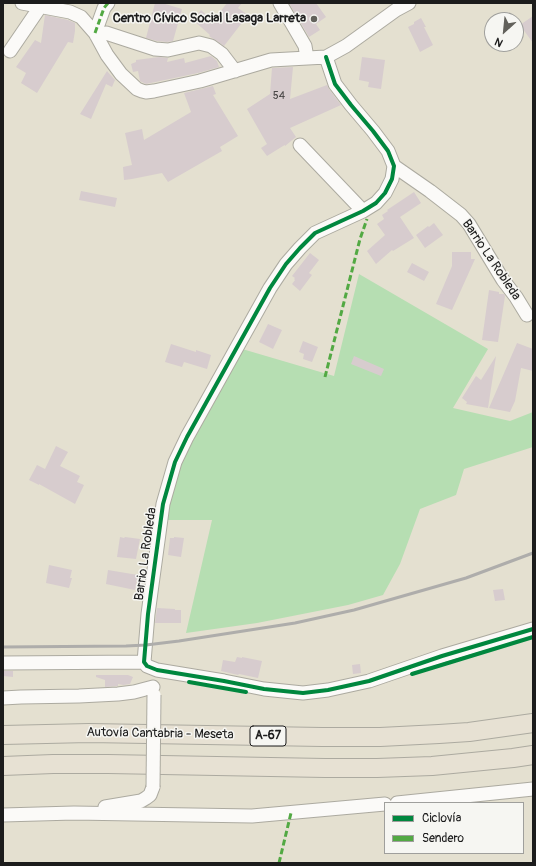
<!DOCTYPE html>
<meta charset="utf-8">
<style>
body{margin:0}
#map{position:relative;width:536px;height:866px;overflow:hidden;background:#e4e0d0;font-family:Pangolin,sans-serif}
canvas{display:block}
.frame{position:absolute;inset:0;border:4px solid #1c1c1c;pointer-events:none}
.legend{position:absolute;left:384px;top:802px;width:140px;height:52px;box-sizing:border-box;background:#f6f6f2;border:1px solid #9f9f9c;margin:0;padding:5px 7px;list-style:none;font-size:12px;color:#1c1c1c}
.legend li{display:flex;align-items:center;gap:8px;height:20px}
.legend b{width:20px;border:1px solid #9f9f9c}
.north{position:absolute;left:484px;top:12px;width:40px;height:40px;box-sizing:border-box;background:#f6f6f2;border:1px solid #9f9f9c;border-radius:50%;rotate:207deg;font-size:11px;font-weight:700;line-height:16px;text-align:center;color:#1c1c1c}
.north::after{content:'';display:block;margin:auto;width:14px;height:18px;background:#62615b;clip-path:polygon(50% 0,100% 100%,50% 72%,0 100%)}
</style>
<div id="map">
<canvas width="536" height="866"></canvas>
<div class="frame"></div>
<ul class="legend">
<li><b style="height:5px;background:#00873e"></b>Ciclovía</li>
<li><b style="height:5px;background:#52a943"></b>Sendero</li>
</ul>
<div class="north">N</div>
</div>
<script>
const ctx = document.querySelector('canvas').getContext('2d');
ctx.lineJoin = 'round';
function paint(path, color) { ctx.fillStyle = color; ctx.fill(path, 'evenodd'); }
const shape = rows => new Path2D(rows.map(r => 'M' + r).join(''));
function strokePath(path, color, width, dash) { ctx.strokeStyle = color; ctx.lineWidth = width; ctx.lineCap = dash ? 'butt' : 'round'; ctx.setLineDash(dash || []); ctx.stroke(path); }
function write(font, color, halo, rows, align = 'center') {
  ctx.font = font + ' Pangolin,sans-serif'; ctx.lineWidth = 3; ctx.setLineDash([]); ctx.textBaseline = 'middle'; ctx.strokeStyle = halo; ctx.fillStyle = color; for (const [text, x, y, turn = 0] of rows) {
    ctx.save(); ctx.translate(x, y); ctx.rotate((+turn || 0) * Math.PI / 180); ctx.textAlign = isNaN(turn) ? turn : align; if (halo) ctx.strokeText(text, 0, 0); ctx.fillText(text, 0, 0); ctx.restore();
  }
}
paint(shape([
 [359,274,488,349,453,408,510,421,533,412,533,447,464,469,456,495,420,509,400,564,383,595,348,605,257,623,186,633,212,520,166,520,175,462,232,346,334,376]
]), '#b6deb2');
paint(shape([
 [155,3,162,3,182,9,173,41,167,42,157,41,146,38],
 [227,3,242,3,238,8,248,15,224,46,209,36,210,35,193,20,201,10,213,21],
 [289,3,316,3,326,17,316,24,320,30,309,37],
 [45,15,68,20,75,23,75,31,73,43,68,42,37,93,21,83,26,73,16,67,35,40,41,43],
 [533,16,533,43,520,25],
 [421,18,426,27,424,27,433,45,420,52,408,27,414,24,414,22],
 [211,56,217,61,219,67,198,73,146,84,140,81,138,71,133,72,131,64,136,62,136,60,159,57,168,58,167,62,184,58,185,63],
 [362,57,385,60,381,89,368,87,369,82,359,80],
 [293,67,290,99,327,85,329,89,341,105,290,128,296,137,285,146,285,145,283,146,267,156,261,148,267,144,247,109,270,94,272,68],
 [107,71,115,80,112,87,106,84,91,119,80,114],
 [213,86,216,94,213,95,238,136,220,147,222,151,168,182,162,173,132,179,124,180,123,167,132,165,125,133,142,129,144,140,191,112,184,93],
 [81,191,117,198,115,207,79,200],
 [414,192,421,203,400,217,414,238,393,251,392,250,376,264,367,251,385,235,377,224,384,219,382,215,388,211,387,210],
 [434,223,443,235,425,248,416,235,428,226,429,227],
 [452,252,471,252,471,259,475,259,452,310,436,304,452,266],
 [310,253,319,260,309,273,312,275,300,291,292,284,295,280,294,279,295,278,292,276],
 [412,263,429,272,424,281,407,272],
 [489,290,499,292,499,294,504,294,505,296,498,342,482,340],
 [268,324,282,330,273,349,259,342],
 [303,341,318,347,312,362,303,359,304,354,299,352],
 [517,343,533,349,533,371,521,368,515,401,510,412,489,408],
 [171,344,196,352,196,350,211,355,207,369,184,362,182,367,165,362],
 [354,356,384,369,381,376,351,364],
 [496,356,488,408,466,404,467,402,462,398,476,376,481,380],
 [56,446,68,452,60,466,80,476,77,482,84,485,75,504,39,484,39,485,29,480,37,465,45,469],
 [120,537,124,538,125,537,140,539,136,559,117,557],
 [174,537,184,538,181,557,168,555,170,538,174,538],
 [49,565,72,570,70,578,72,578,69,588,46,583],
 [108,570,138,575,135,590,106,584],
 [503,589,505,600,495,601,493,590],
 [157,608,175,609,175,610,181,610,181,623,155,623],
 [237,657,242,658,242,657,262,661,258,678,239,674,238,675,221,671,223,660,235,662],
 [360,664,361,673,353,674,352,665],
 [3,671,13,671,13,677,3,676],
 [96,675,128,675,133,677,130,684,123,685,118,684,118,686,105,687,105,680,96,677]
]), '#d7ccce');
const minor = shape([
 [22,3,70,12,81,17,95,33,107,55,121,74,137,89,142,91,146,92,154,91,200,81,271,60,326,57,346,46,396,10,409,3],
 [280,3,305,46,307,58],
 [95,33,104,8,108,3],
 [96,35,106,33,155,49,168,50,199,43,211,46,222,54,235,71],
 [10,51,40,7],
 [326,57,335,84,351,105,373,131,388,151,394,166,392,179,385,193,376,203,363,211,315,233,300,248,286,264,270,288,187,437,175,462,163,504,148,614,144,662,147,666,157,670,224,681,264,689,303,693,328,690,369,681,442,656,533,629],
 [300,145,363,211],
 [394,166,430,191,461,215,469,224,503,280,516,297,527,315],
 [3,663,144,662],
 [3,698,21,697,79,696,118,694,134,692,153,687],
 [397,803,533,789],
 [105,807,141,801,146,798,150,795,153,787],
 [3,815,74,813,252,816,385,804]
]);
const highway = shape([
 [3,735,89,733,265,736,322,737,380,737,439,734,469,732,533,723],
 [3,766,53,764,108,764,325,768,377,768,432,766,513,758,533,755]
]);
strokePath(minor, '#acaaa0', 15);
strokePath(highway, '#acaaa0', 20);
strokePath(minor, '#fbfaf8', 13);
strokePath(highway, '#e7e1d3', 18);
strokePath(shape([
 [3,647,126,646,146,645,179,641,295,623,354,610,466,578,533,553]
]), '#aeadab', 3);
const minorBridge = shape([
 [153,787,154,695]
]);
strokePath(minorBridge, '#acaaa0', 15, []);
strokePath(minorBridge, '#fbfaf8', 13);
strokePath(shape([
 [95,33,104,8,108,3],
 [325,377,360,239,367,219],
 [279,863,291,813]
]), '#52a943', 3, [6, 3]);
strokePath(shape([
 [326,57,335,84,351,105,373,131,388,151,394,166,392,179,385,193,376,203,363,211,315,233,300,248,286,264,270,288,187,437,175,462,163,504,148,614,144,662,147,666,157,670,224,681,264,689,303,693,328,690,369,681,442,656,533,629],
 [412,674,533,637],
 [189,682,246,692]
]), '#00873e', 4);
for (const [x, y, r, color] of [
 [314,19,4,"#62615b"]
]) { const dot = new Path2D(); dot.arc(x, y, r, 0, 2 * Math.PI); ctx.fillStyle = color; ctx.fill(dot); strokePath(dot, '#f6f6f2', 1.5); }
write('11px', '#4b4848', null, [
 ["54",279,96]
]);
for (const [x, y, w] of [
 [268,736,36]
]) { const box = new Path2D(); box.roundRect(x - w / 2, y - 10, w, 20, 3); ctx.fillStyle = '#f6f6f2'; ctx.fill(box); strokePath(box, '#1c1c1c', 1); }
write('bold 12px', '#1c1c1c', null, [
 ["A-67",268,736]
]);
write('bold 13px', '#1c1c1c', '#f6f6f2', [
 ["Centro Cívico Social Lasaga Larreta",306,19]
], 'right');
write('13px', '#1c1c1c', '#f6f6f2', [
 ["Barrio La Robleda",491,260,56],
 ["Barrio La Robleda",146,554,-82],
 ["Autovía Cantabria - Meseta",160,734,1]
]);
</script>
